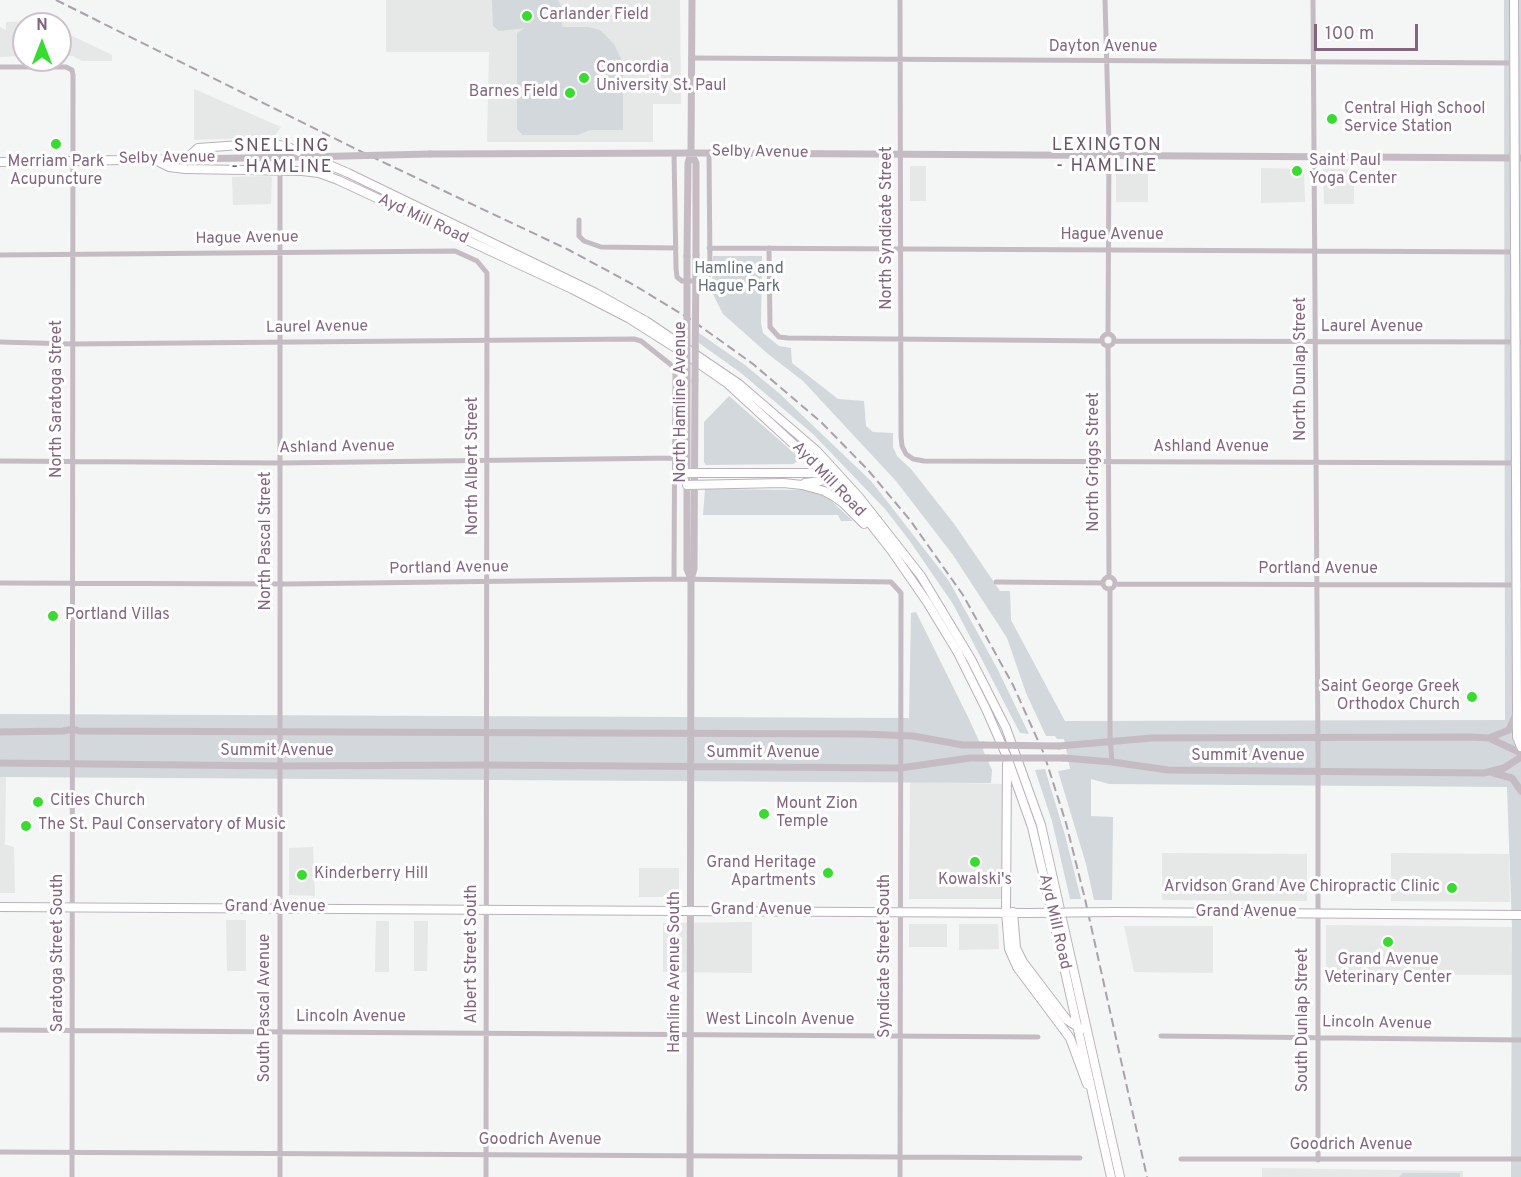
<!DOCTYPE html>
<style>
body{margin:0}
#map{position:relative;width:1521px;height:1177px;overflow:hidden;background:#f3f6f5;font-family:Overpass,sans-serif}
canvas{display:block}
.north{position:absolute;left:12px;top:12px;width:60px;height:60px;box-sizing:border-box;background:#fff;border:2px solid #cdc2cb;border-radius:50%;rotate:0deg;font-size:16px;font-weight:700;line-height:24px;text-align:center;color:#83667e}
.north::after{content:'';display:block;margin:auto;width:21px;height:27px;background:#35dd2c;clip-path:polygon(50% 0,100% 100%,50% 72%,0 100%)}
.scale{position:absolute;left:1314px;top:24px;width:104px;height:27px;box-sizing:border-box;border:3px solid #83667e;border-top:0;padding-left:8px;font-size:18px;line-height:21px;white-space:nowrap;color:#83667e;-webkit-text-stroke:4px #fff;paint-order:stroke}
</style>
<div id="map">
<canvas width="1521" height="1177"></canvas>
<div class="north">N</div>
<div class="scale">100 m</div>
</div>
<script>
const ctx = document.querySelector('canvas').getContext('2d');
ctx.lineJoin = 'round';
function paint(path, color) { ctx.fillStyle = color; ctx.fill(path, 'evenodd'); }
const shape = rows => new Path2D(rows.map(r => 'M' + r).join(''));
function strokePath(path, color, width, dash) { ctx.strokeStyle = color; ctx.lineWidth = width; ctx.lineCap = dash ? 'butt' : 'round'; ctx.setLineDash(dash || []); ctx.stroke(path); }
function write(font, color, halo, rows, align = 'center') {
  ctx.font = font + ' Overpass,sans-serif'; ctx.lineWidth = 6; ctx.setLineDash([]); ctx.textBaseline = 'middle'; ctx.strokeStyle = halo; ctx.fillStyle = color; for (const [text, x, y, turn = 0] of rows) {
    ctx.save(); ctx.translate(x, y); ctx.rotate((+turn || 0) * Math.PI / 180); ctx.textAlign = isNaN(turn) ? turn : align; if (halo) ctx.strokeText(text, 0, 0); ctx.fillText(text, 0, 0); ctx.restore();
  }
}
paint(shape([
 [386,0,680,0,681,104,653,104,653,142,487,142,489,52,386,52],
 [34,18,47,24,24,24,24,56,0,57,0,27,6,30,6,22,31,21],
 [60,30,112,55,112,61,82,61,73,56,60,56],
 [194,90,194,89,281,127,274,137,194,140],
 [910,166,926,166,926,201,910,201],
 [1116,168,1148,168,1148,202,1116,202],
 [1261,168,1304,169,1305,202,1261,203],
 [1323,169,1354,169,1354,204,1324,204],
 [270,176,272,177,271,204,233,205,232,177],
 [0,777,6,777,5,843,3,844,14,847,15,893,0,893],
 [910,782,1003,784,1002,899,909,899],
 [313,847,315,896,289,895,289,848],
 [1162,853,1307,854,1307,901,1162,900],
 [1391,853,1509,854,1510,902,1391,901],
 [639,868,679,868,679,897,639,897],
 [226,920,246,920,246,971,227,971],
 [376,921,389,921,389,972,375,972],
 [414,921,428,921,427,971,414,971],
 [752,922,752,973,663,972,663,923],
 [909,924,947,924,947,947,909,947],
 [959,924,998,924,999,949,959,950],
 [1326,925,1512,927,1512,975,1326,974],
 [1124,926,1213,926,1213,973,1134,972],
 [1262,1168,1463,1171,1463,1177,1262,1177]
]), '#e6e7e7');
paint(shape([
 [492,0,558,0,561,6,562,27,588,27,600,30,614,44,623,63,623,130,590,130,577,135,523,135,517,129,517,33,525,28,499,31,493,26],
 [1504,0,1521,0,1521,1177,1511,1177,1512,927,1507,787,1109,784,1091,779,1091,816,1113,817,1112,900,1094,900,1086,864,1058,771,1070,769,1064,739,1057,739,1055,736,1046,736,1026,693,1007,638,953,555,896,481,803,381,768,354,723,314,712,292,713,256,762,256,761,323,763,333,779,346,791,348,792,363,838,399,864,401,866,426,873,432,893,433,893,447,897,456,911,469,955,525,1000,591,1010,591,1011,620,1065,721,1505,720],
 [699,333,745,365,780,394,871,481,890,505,949,581,997,668,1029,734,1020,733,953,604,909,540,885,509,813,434,741,373,699,343],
 [729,396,801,459,793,464,706,465,704,462,704,422],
 [705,489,806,490,826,496,853,521,841,521,838,515,703,515],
 [916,612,969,719,992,770,991,783,0,777,0,714,909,718,911,613],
 [1045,769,1065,835,1081,899,1070,899,1052,821,1035,770],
 [1403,1173,1460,1173,1460,1177,1399,1177]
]), '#d2d8db');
const secondary = shape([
 [1514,0,1517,712,1517,737,1521,747],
 [157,161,169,167,185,169,302,171,319,173,338,180,572,289,630,319,682,352,728,384,825,473,861,512,891,550,927,602,958,653,986,709,1007,757,1032,827,1045,882,1111,1177],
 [0,162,186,159,198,148,269,143,288,147,348,173,594,292,646,321,739,384,817,451,859,497,921,576,971,659,1006,728,1041,825,1120,1177],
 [687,473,828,473],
 [805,483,820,481,831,476],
 [687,485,783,483,802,485,824,491,833,496,843,503,864,524],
 [1007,764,1006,912,1009,949,1017,967,1070,1038,1087,1084],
 [0,907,1029,913],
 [1013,912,1016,948,1023,962,1067,1020,1081,1029],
 [1114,912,1521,915]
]);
strokePath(secondary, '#bbb1b9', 10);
strokePath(shape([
 [900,0,901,436,902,446,906,454,913,459,924,461,1517,463],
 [1105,0,1109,144,1108,334],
 [1313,0,1318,754,1318,1160],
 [691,58,1515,63],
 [0,67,66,67,72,70,73,75,72,1177],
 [674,153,676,268,677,277,682,281,703,281,708,276,710,269,709,153],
 [579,220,579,236,584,241,601,247,676,248],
 [709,248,1515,252],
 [769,248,770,327,779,337,788,338,1102,341],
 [0,255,455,251,477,261,487,273,486,1177],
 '1102 340a6 6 0 1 1 12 0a6 6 0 1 1-12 0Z',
 [1114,341,1521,342],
 [0,342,72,344,634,339,641,341,670,364,675,370,674,579],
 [1108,346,1109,577],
 [0,461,281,463,674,458],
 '1103 583a6 6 0 1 1 12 0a6 6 0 1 1-12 0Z',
 [996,582,1103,583],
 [0,583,288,584,674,579,891,582,901,593,901,602,900,1177],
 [1115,584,1521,585],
 [1110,589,1110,736,1112,762],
 [0,1030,1038,1037],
 [1161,1036,1521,1040],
 [0,1152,1080,1158],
 [1181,1159,1521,1159],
 [280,1177,280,171]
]), '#c5bcc3', 5);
strokePath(shape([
 [691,153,696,163,696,255],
 [430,154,702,153,1521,158],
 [186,159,303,157],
 [687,256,688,163,691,153,692,0],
 [687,381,687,569,691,579],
 [0,732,63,731,73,729,79,731,862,734,913,736,963,745,983,745],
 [1489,738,1509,730,1516,714],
 [1059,746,1152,738,1469,737,1489,738,1521,753],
 [1064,758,1112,762,1168,770,1484,773,1504,768,1521,757],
 [0,763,280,766,487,765,900,768,970,758,988,758],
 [1493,773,1512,778,1521,791],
 [690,1177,691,579,694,569,695,380]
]), '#c5bcc3', 7);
strokePath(secondary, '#fff', 8);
strokePath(shape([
 [56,0,368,155,569,250,634,285,693,321,753,364,821,422,868,470,910,520,963,595,1013,685,1044,754,1066,823,1085,899,1147,1177]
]), '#aca0aa', 2, [9, 4.5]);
const secondaryBridge = shape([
 [1029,913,1114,912]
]);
strokePath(secondaryBridge, '#bbb1b9', 10, []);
strokePath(shape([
 [303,157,430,154],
 [695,380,696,255],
 [687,381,687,256],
 [983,745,1059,746],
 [988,758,1064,758]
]), '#c5bcc3', 7);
strokePath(secondaryBridge, '#fff', 8);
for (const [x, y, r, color] of [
 [527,16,6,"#35dd2c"],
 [584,78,6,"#35dd2c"],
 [570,93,6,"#35dd2c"],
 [1332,119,6,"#35dd2c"],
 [56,144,6,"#35dd2c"],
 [1297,171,6,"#35dd2c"],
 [53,616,6,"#35dd2c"],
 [1472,697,6,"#35dd2c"],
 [38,802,6,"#35dd2c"],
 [764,814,6,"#35dd2c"],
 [26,826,6,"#35dd2c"],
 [975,862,6,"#35dd2c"],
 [828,873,6,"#35dd2c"],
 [302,875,6,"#35dd2c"],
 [1452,888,6,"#35dd2c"],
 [1388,942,6,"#35dd2c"]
]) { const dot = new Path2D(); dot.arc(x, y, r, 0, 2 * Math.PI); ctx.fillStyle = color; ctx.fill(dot); strokePath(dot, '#fff', 2); }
write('16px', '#83667e', '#fff', [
 ["Carlander Field",539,16],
 ["Concordia",596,69],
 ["University St. Paul",596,87],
 ["Barnes Field",558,93,"right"],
 ["Central High School",1344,110],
 ["Service Station",1344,128],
 ["Saint Paul",1309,162],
 ["Yoga Center",1309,180],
 ["Merriam Park",56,163,"center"],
 ["Acupuncture",56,181,"center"],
 ["Portland Villas",65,616],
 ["Saint George Greek",1460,688,"right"],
 ["Orthodox Church",1460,706,"right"],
 ["Cities Church",50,802],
 ["Mount Zion",776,805],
 ["Temple",776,823],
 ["The St. Paul Conservatory of Music",38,826],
 ["Grand Heritage",816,864,"right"],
 ["Apartments",816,882,"right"],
 ["Kinderberry Hill",314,875],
 ["Kowalski's",975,881,"center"],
 ["Arvidson Grand Ave Chiropractic Clinic",1440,888,"right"],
 ["Grand Avenue",1388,961,"center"],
 ["Veterinary Center",1388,979,"center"]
], 'left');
write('16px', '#83667e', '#fff', [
 ["Dayton Avenue",1103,48],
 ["Selby Avenue",760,153,1],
 ["Selby Avenue",167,159,-1],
 ["Ayd Mill Road",423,220,25],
 ["North Syndicate Street",888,228,-90],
 ["Hague Avenue",1112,236],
 ["Hague Avenue",247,239,-1],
 ["Laurel Avenue",317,328,-1],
 ["Laurel Avenue",1372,328],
 ["North Dunlap Street",1302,369,-90],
 ["North Saratoga Street",58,399,-90],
 ["North Hamline Avenue",682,402,-90],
 ["Ashland Avenue",337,448,-1],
 ["Ashland Avenue",1211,448],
 ["North Griggs Street",1095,462,-90],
 ["North Albert Street",474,466,-90],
 ["Ayd Mill Road",828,480,46],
 ["North Pascal Street",267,541,-90],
 ["Portland Avenue",449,569,-1],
 ["Portland Avenue",1318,570],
 ["Summit Avenue",277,752],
 ["Summit Avenue",763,754],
 ["Summit Avenue",1248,757],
 ["Grand Avenue",275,908],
 ["Grand Avenue",761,911],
 ["Grand Avenue",1246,913],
 ["Ayd Mill Road",1054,922,77],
 ["Saratoga Street South",59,953,-90],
 ["Albert Street South",473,954,-90],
 ["Syndicate Street South",886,956,-90],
 ["Hamline Avenue South",676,972,-90],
 ["South Pascal Avenue",266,1008,-90],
 ["Lincoln Avenue",351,1018],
 ["South Dunlap Street",1304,1020,-90],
 ["West Lincoln Avenue",780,1021],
 ["Lincoln Avenue",1377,1024,1],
 ["Goodrich Avenue",540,1141],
 ["Goodrich Avenue",1351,1146]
]);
write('16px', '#656f7a', '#fff', [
 ["Hamline and",739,270],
 ["Hague Park",739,288]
]);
ctx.letterSpacing = '1.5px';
write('18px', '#685465', '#fff', [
 ["LEXINGTON",1107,146],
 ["- HAMLINE",1107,167],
 ["SNELLING",282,147],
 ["- HAMLINE",282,168]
]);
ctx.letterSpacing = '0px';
</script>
